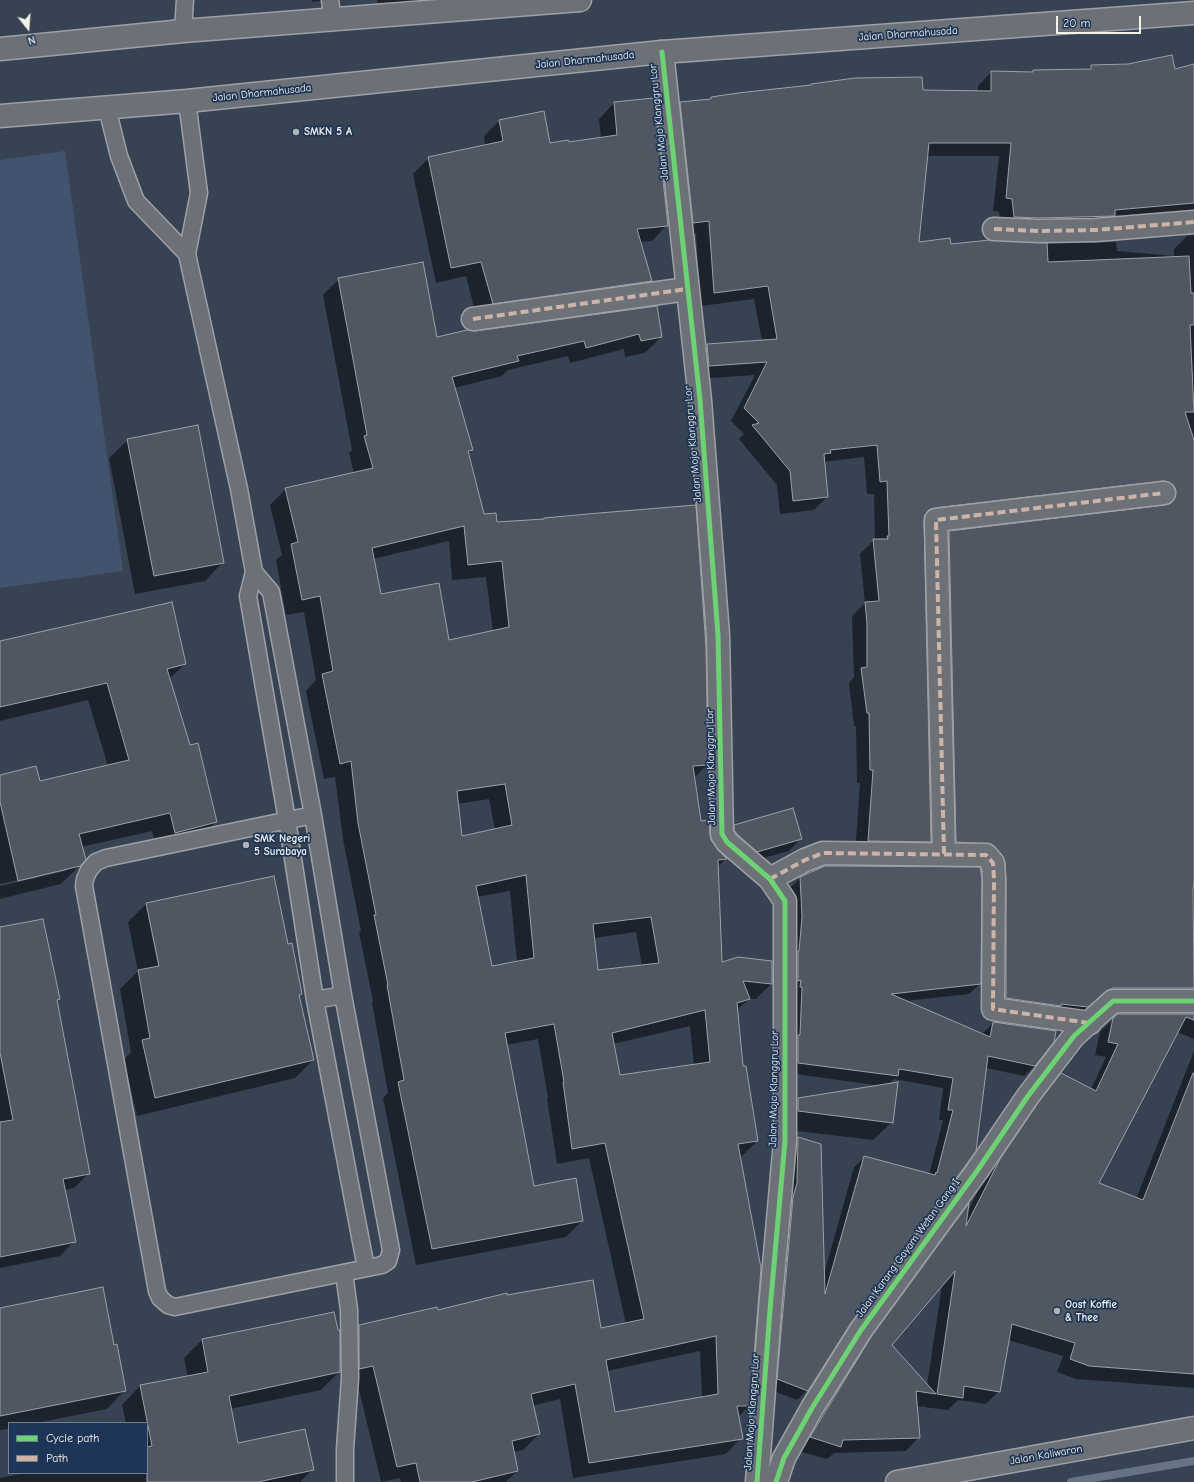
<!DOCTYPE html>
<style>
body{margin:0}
#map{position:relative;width:1194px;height:1482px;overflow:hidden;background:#374253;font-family:"Comic Neue",sans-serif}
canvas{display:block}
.legend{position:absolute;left:8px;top:1422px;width:140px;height:52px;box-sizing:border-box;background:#1d3557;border:1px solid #738091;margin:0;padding:5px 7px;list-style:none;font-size:12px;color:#f4f1e8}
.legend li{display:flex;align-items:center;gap:8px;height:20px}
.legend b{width:20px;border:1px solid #738091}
.north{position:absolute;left:8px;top:8px;width:40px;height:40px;-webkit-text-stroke:3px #1d3557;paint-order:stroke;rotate:163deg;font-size:11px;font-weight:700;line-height:16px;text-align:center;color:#f4f1e8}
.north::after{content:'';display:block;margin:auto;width:14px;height:18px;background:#f4f1e8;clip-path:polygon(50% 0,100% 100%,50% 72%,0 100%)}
.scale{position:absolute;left:1056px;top:16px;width:85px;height:18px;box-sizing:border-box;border:2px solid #f4f1e8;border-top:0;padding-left:5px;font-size:12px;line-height:14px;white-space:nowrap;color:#f4f1e8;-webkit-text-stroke:3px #1d3557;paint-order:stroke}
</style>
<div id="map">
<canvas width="1194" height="1482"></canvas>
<ul class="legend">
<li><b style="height:5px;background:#6cd273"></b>Cycle path</li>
<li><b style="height:5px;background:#ceb3a9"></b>Path</li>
</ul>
<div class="north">N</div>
<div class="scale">20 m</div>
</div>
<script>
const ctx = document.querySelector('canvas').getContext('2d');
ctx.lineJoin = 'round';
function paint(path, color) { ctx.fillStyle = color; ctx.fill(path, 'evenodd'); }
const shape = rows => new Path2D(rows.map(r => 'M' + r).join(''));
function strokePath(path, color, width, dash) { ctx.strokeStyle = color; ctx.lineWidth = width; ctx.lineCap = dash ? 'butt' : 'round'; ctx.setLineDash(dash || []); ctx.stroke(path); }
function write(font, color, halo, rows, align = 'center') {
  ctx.font = font + ' "Comic Neue",sans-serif'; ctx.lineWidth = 3.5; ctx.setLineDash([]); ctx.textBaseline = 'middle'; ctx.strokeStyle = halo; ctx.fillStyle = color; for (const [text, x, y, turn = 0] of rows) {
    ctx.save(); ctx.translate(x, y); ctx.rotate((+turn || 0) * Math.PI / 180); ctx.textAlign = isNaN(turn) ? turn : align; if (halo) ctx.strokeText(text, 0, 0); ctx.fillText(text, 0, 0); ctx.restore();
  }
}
paint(shape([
 [65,151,123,571,0,588,0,160]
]), '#42546d');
paint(shape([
 [312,0,329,0,312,2],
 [377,0,424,0,410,2,408,4,378,7],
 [1194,65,1194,1019,1192,1018,1191,1020,1194,1021,1194,1039,1177,1032,1098,1184,1136,1199,1194,1051,1194,1388,1076,1379,1057,1372,1063,1356,1008,1340,999,1391,986,1404,958,1400,948,1410,924,1407,925,1404,922,1407,916,1406,919,1437,906,1451,834,1453,827,1459,798,1451,858,1351,956,1218,967,1206,967,1213,987,1174,1025,1118,1048,1087,1062,1074,1091,1089,1106,1057,1095,1055,1100,1032,1114,1019,1194,1014,1192,1008,1099,1001,1090,1005,1074,1020,993,1011,989,868,943,855,936,545,949,532,1164,507,1161,498,1149,493,922,520,930,841,917,855,855,854,860,783,857,783,856,726,854,726,849,683,854,677,852,616,865,603,860,554,874,540,875,540,874,494,867,494,864,457,823,462,827,497,814,510,780,514,777,485,739,439,744,434,731,421,755,375,696,379,694,359,707,345,762,341,754,299,701,306,696,234,680,236,667,116,680,103,709,100,711,98,922,91,978,92,978,86,991,72,1032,72,1034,71,1087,70,1092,66,1174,70],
 [927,156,999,156,993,211,999,212,1001,230,1191,228,1194,235,1187,236,1174,249,1174,256,1117,251,1116,242,1039,244,950,245,918,243],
 [942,1285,927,1386,890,1345],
 [654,99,667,225,652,241,639,242,651,281,636,296,477,319,466,276,436,283,413,174,429,158,485,146,484,136,499,121,549,144,601,138,599,119,614,103],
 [339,279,436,339,656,307,661,337,645,353,625,357,624,349,570,363,568,356,508,370,502,376,454,388,471,450,468,454,483,516,496,523,543,520,544,519,707,765,694,778,700,822,718,852,726,859,717,867,721,964,772,983,756,999,749,999,737,1010,742,1068,757,1141,741,1157,739,1157,749,1406,738,1417,741,1438,726,1454,573,1478,560,1399,532,1406,539,1434,523,1450,513,1452,517,1471,506,1482,401,1482,400,1478,381,1482,357,1381,343,1342,359,1326,507,1296,600,1329,626,1324,589,1158,557,1164,547,1099,548,1098,538,1039,506,1045,533,1187,582,1221,566,1237,416,1265,383,1098,388,1093,372,1002,373,1001,359,932,361,931,343,839,335,777,324,779,306,691,316,680,304,612,286,615,276,560,282,555,270,505,286,489,354,473,349,453,352,450,323,295],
 [449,541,452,580,486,577,493,632,449,641,380,595,373,559],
 [489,799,495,830,461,837,457,804],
 [510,891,517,962,491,967,477,897],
 [636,932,642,966,598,971,594,938],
 [690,1026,694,1065,619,1076,613,1044],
 [700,1351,702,1398,614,1413,607,1371],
 [128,440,223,562,205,581,135,594,109,458],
 [0,642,185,664,169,679,189,747,216,822,198,840,157,850,152,831,81,847,80,865,61,884,0,899,0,886,66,871,66,869,0,884,0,776,39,782,108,766,88,700,0,721],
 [735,826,801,838,789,851,745,863,722,839],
 [800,878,980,984,969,994,905,1001,983,1035,983,1033,993,1023,1035,1065,1024,1076,986,1068,975,1150,850,1322,807,1390,797,1400,768,1389,788,1149,798,1139,820,1145,824,1274,854,1167,865,1157,929,1175,943,1120,939,1120,943,1088,894,1079,888,1085,892,1122,873,1140,780,1129,780,1117,798,1099,882,1086,788,1073,792,928,790,888],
 [146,904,287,945,301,994,298,996,313,1060,295,1078,137,1116,124,1060,131,1052,120,989,138,971,128,922],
 [148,916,150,916,161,971,159,971],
 [0,928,59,998,56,1002,89,1173,74,1188,64,1190,74,1241,60,1256,0,1268],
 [0,1309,114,1346,125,1390,107,1409,36,1423,9,1423,9,1429,0,1430],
 [333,1313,339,1372,321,1390,230,1409,237,1444,312,1470,300,1482,0,1482,0,1478,25,1473,147,1473,147,1423,126,1423,122,1405,140,1386,188,1377,184,1358,202,1340]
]), '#0007');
strokePath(shape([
 [1071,1482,1194,1461]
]), '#657385', 8);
const building = shape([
 [1172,55,1175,69,1194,64,1194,203,1115,210,1115,216,1039,218,1014,217,1012,199,1006,198,1011,143,929,143,919,242,950,238,951,244,990,240,1047,243,1048,262,1189,256,1191,293,1194,293,1194,325,1190,325,1194,412,1185,412,1194,440,1194,882,1193,890,1194,988,1113,988,1105,992,1088,1007,1061,1004,1061,1006,1006,998,1006,879,1005,862,1002,855,991,844,956,842,949,531,1165,505,1171,503,1175,498,1176,491,1174,486,1169,482,1163,481,935,508,929,510,925,515,924,520,931,842,868,841,873,770,870,770,869,713,867,713,861,668,867,667,867,624,865,602,879,601,873,539,888,539,887,536,889,536,887,481,880,482,877,445,830,450,831,453,824,454,828,497,793,501,790,471,752,425,759,423,744,408,767,362,709,366,707,344,777,339,768,286,714,293,709,221,693,223,680,102,711,99,711,97,738,93,811,85,811,84,855,78,922,77,923,90,991,91,991,71,1033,72,1033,70,1091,69,1091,65,1128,64,1172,55],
 [654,98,668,226,637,229,652,281,493,304,481,262,451,268,428,157,503,141,499,120,544,111,550,143,568,140,569,142,617,135,614,102,654,98],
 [423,262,437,337,467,330,475,331,657,306,662,337,641,341,639,334,586,348,584,341,517,356,519,361,452,377,473,450,468,451,484,514,496,513,497,522,544,519,544,518,599,513,696,505,706,648,708,765,693,766,701,821,709,820,710,834,711,840,719,851,727,859,718,860,722,962,738,957,772,961,772,984,743,981,750,999,737,1003,743,1066,746,1066,758,1141,738,1144,761,1268,750,1406,737,1406,743,1439,589,1463,575,1384,531,1394,540,1434,512,1441,518,1471,472,1482,420,1482,416,1463,397,1467,373,1366,359,1369,359,1325,437,1307,438,1310,507,1293,507,1295,593,1280,601,1328,644,1319,605,1143,572,1149,563,1082,564,1082,554,1024,505,1033,534,1186,576,1178,583,1221,432,1249,398,1082,404,1080,387,985,388,985,374,915,376,915,358,823,351,761,340,764,322,674,333,671,320,596,302,600,291,544,298,542,285,488,373,468,364,436,367,435,338,278,423,262],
 [464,526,468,565,502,561,509,627,449,640,439,583,381,594,372,548,464,526],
 [505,784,512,825,462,836,457,791,505,784],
 [526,875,534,958,492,966,476,886,526,875],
 [651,917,659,963,598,970,593,924,651,917],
 [705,1010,710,1062,620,1075,612,1033,705,1010],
 [716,1336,718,1394,615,1412,606,1360,716,1336],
 [198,425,224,563,154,576,127,439,198,425],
 [172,602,186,664,167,669,190,745,198,743,217,822,175,833,170,813,79,834,86,860,80,866,18,881,0,802,0,775,36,766,40,781,129,760,107,683,0,707,0,641,172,602],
 [793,808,802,839,757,852,737,834,734,830,734,825,793,808],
 [825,866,980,867,982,879,981,984,891,994,990,1037,993,1022,1056,1031,1054,1042,1035,1066,988,1056,976,1151,851,1323,808,1391,777,1379,793,1197,797,1183,798,1137,821,1144,825,1294,864,1156,935,1175,936,1172,937,1173,953,1110,948,1110,953,1078,899,1069,898,1076,798,1063,798,1035,800,1035,802,987,800,987,801,980,798,981,798,951,799,951,802,917,800,877,825,866],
 [274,876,288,944,292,943,302,994,299,995,314,1060,155,1098,142,1040,150,1038,138,970,159,966,146,903,274,876],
 [43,919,60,999,57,1000,90,1174,63,1179,76,1242,0,1257,0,1122,13,1120,0,1053,0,927,43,919],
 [1118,1014,1194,1014,1194,1020,1186,1017,1099,1183,1143,1200,1193,1073,1194,1073,1194,1374,1089,1366,1070,1359,1075,1343,1012,1324,1000,1392,964,1386,963,1398,937,1394,955,1271,892,1345,936,1394,916,1391,920,1438,843,1440,841,1447,810,1437,871,1337,969,1203,966,1226,1000,1159,1038,1103,1061,1073,1096,1091,1118,1044,1108,1042,1113,1018,1118,1014],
 [898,1082,893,1123,798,1111,798,1098,898,1082],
 [103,1287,114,1345,117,1344,126,1391,0,1416,0,1308,103,1287],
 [334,1312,338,1330,340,1330,340,1372,229,1396,238,1443,305,1429,314,1470,258,1482,147,1482,147,1447,152,1446,140,1385,208,1372,202,1339,334,1312]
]);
paint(building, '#4f5763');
strokePath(building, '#9da1a7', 1);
const lane = shape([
 [330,0,333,20],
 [183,31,185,0],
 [187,101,199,193,187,254,239,489,254,572,248,596,287,820,315,1000,366,1268],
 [107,108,119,156,136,201,187,254],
 [254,572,271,592,313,815,343,995,391,1250,388,1261,382,1265,175,1307,168,1305,160,1298,157,1291,84,886,85,879,89,870,96,862,106,858,313,815],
 [315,1000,343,995],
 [344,1273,349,1310,350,1378,345,1449,345,1482]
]);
const street = shape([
 [662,52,700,400,718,635,722,834,727,842,770,879,785,901,785,1141,770,1310,757,1482],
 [994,229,1039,231,1096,230,1194,222],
 [473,319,687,289],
 [944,854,936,520,1164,493],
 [770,879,805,860,823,853,986,855,993,863,994,879,993,1009,1090,1023],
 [776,1482,784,1458,812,1408,861,1330,977,1171,1028,1096,1074,1036,1113,1001,1194,1001]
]);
const secondary = shape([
 [897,1482,1194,1428]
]);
const primary = shape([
 [0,49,183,31,580,0],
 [0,116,187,101,662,52,1194,13]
]);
strokePath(lane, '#9da1a7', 19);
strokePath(street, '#9da1a7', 25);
strokePath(secondary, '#9da1a7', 25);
strokePath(primary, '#9da1a7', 25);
strokePath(lane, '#6c7177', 16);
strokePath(street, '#6c7177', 22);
strokePath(secondary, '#6c7177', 22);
strokePath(primary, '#6c7177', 22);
strokePath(shape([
 [994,229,1039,231,1096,230,1194,222],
 [473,319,687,289],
 [944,854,936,520,1164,493],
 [770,879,805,860,823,853,986,855,993,863,994,879,993,1009,1089,1023]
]), '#ceb3a9', 4, [8, 4]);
strokePath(shape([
 [662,52,700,400,718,635,722,834,727,842,770,879,785,901,785,1141,770,1310,757,1482],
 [776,1482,784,1458,812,1408,861,1330,977,1171,1028,1096,1074,1036,1113,1001,1194,1001]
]), '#6cd273', 5);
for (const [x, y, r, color] of [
 [296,132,4,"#b2b4b4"],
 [246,845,4,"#b2b4b4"],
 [1057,1311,4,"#b2b4b4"]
]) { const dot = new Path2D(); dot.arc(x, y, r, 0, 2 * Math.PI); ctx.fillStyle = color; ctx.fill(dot); strokePath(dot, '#1d3557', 1.5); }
write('11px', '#f4f1e8', '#1d3557', [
 ["Jalan Dharmahusada",908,34,-4],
 ["Jalan Dharmahusada",585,60,-6],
 ["Jalan Dharmahusada",262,93,-6],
 ["Jalan Mojo Klanggru Lor",659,122,-96],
 ["Jalan Mojo Klanggru Lor",693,444,-95],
 ["Jalan Mojo Klanggru Lor",711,767,-91],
 ["Jalan Mojo Klanggru Lor",774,1089,-89],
 ["Jalan Karang Gayam Wetan Gang I",908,1248,-54],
 ["Jalan Mojo Klanggru Lor",752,1412,-86],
 ["Jalan Kaliwaron",1046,1455,-10]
]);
write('bold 11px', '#f4f1e8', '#1d3557', [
 ["SMKN 5 A",304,132],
 ["SMK Negeri",254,839],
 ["5 Surabaya",254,852],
 ["Oost Koffie",1065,1305],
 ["& Thee",1065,1318]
], 'left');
</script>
